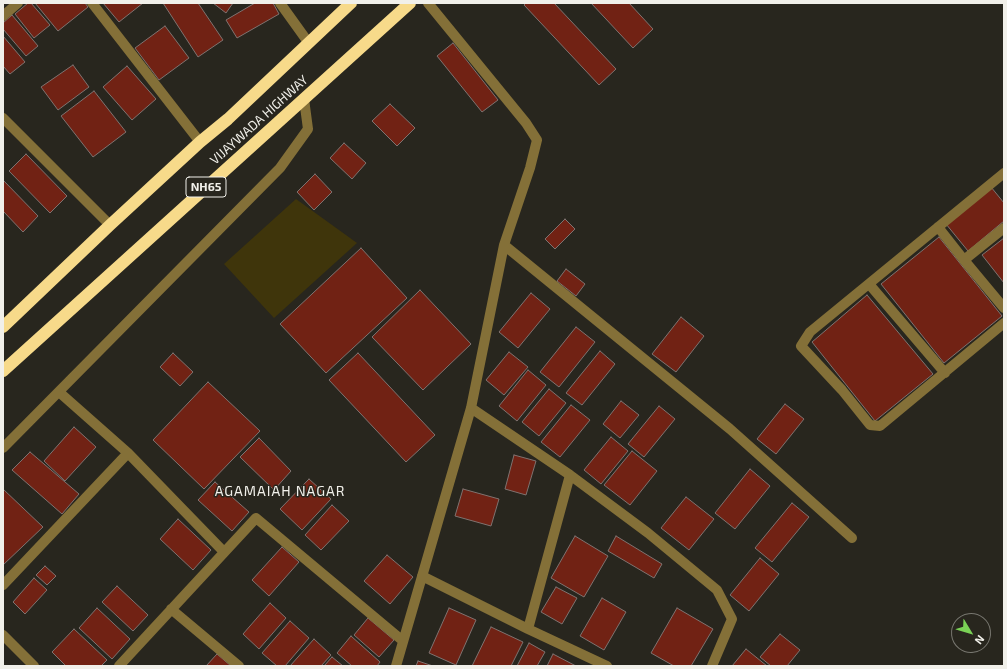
<!DOCTYPE html>
<style>
body{margin:0}
#map{position:relative;width:1007px;height:669px;overflow:hidden;background:#28261e;font-family:"Exo 2",sans-serif}
canvas{display:block}
.frame{position:absolute;inset:0;border:4px solid #f1f0ea;pointer-events:none}
.north{position:absolute;left:951px;top:613px;width:40px;height:40px;box-sizing:border-box;background:#28261e;border:1px solid #787770;border-radius:50%;rotate:128deg;font-size:11px;font-weight:700;line-height:16px;text-align:center;color:#f1f0ea}
.north::after{content:'';display:block;margin:auto;width:14px;height:18px;background:#7ad156;clip-path:polygon(50% 0,100% 100%,50% 72%,0 100%)}
</style>
<div id="map">
<canvas width="1007" height="669"></canvas>
<div class="frame"></div>
<div class="north">N</div>
</div>
<script>
const ctx = document.querySelector('canvas').getContext('2d');
ctx.lineJoin = 'round';
function paint(path, color) { ctx.fillStyle = color; ctx.fill(path, 'evenodd'); }
const shape = rows => new Path2D(rows.map(r => 'M' + r).join(''));
function strokePath(path, color, width, dash) { ctx.strokeStyle = color; ctx.lineWidth = width; ctx.lineCap = dash ? 'butt' : 'round'; ctx.setLineDash(dash || []); ctx.stroke(path); }
function write(font, color, halo, rows, align = 'center') {
  ctx.font = font + ' "Exo 2",sans-serif'; ctx.lineWidth = 3; ctx.setLineDash([]); ctx.textBaseline = 'middle'; ctx.strokeStyle = halo; ctx.fillStyle = color; for (const [text, x, y, turn = 0] of rows) {
    ctx.save(); ctx.translate(x, y); ctx.rotate((+turn || 0) * Math.PI / 180); ctx.textAlign = isNaN(turn) ? turn : align; if (halo) ctx.strokeText(text, 0, 0); ctx.fillText(text, 0, 0); ctx.restore();
  }
}
paint(shape([
 [296,199,357,243,274,318,224,264]
]), '#3f350b');
const building = shape([
 [28,3,31,3,50,25,34,38,15,14,28,3],
 [35,3,85,3,88,7,58,31,35,3],
 [103,3,143,3,119,22,103,3],
 [163,3,198,3,223,40,198,57,163,3],
 [213,3,233,3,226,13,213,3],
 [255,3,273,3,279,14,237,38,226,20,255,3],
 [526,3,554,3,616,69,599,85,524,5,526,3],
 [591,3,629,3,653,29,633,48,591,3],
 [12,15,38,46,26,56,3,29,3,23,12,15],
 [165,26,189,58,159,80,135,48,165,26],
 [3,36,25,62,10,74,3,66,3,36],
 [453,43,498,100,482,112,437,56,453,43],
 [73,65,89,87,58,110,41,87,73,65],
 [127,66,156,99,132,120,103,87,127,66],
 [94,91,126,132,93,157,61,116,94,91],
 [390,104,415,128,397,146,372,121,390,104],
 [344,143,366,163,352,179,330,158,344,143],
 [26,154,67,196,50,213,9,171,26,154],
 [315,174,332,192,314,210,297,192,315,174],
 [3,180,38,216,23,232,3,211,3,180],
 [991,187,1004,203,1004,221,968,251,946,224,991,187],
 [565,219,575,229,555,249,545,239,565,219],
 [939,237,1002,316,944,363,881,284,939,237],
 [1004,238,1004,283,982,255,1004,238],
 [361,248,407,298,326,373,280,324,361,248],
 [566,269,585,284,576,296,557,281,566,269],
 [420,290,471,344,423,390,372,337,420,290],
 [531,293,550,309,518,348,499,332,531,293],
 [867,295,933,374,875,421,812,342,867,295],
 [681,317,704,336,676,372,652,354,681,317],
 [576,327,595,342,559,387,540,372,576,327],
 [600,351,615,364,582,405,566,393,600,351],
 [509,352,528,367,504,395,486,380,509,352],
 [173,353,193,372,180,386,160,367,173,353],
 [358,353,435,435,406,462,329,380,358,353],
 [528,370,546,385,517,421,499,406,528,370],
 [208,382,260,431,204,489,153,440,208,382],
 [549,389,566,403,539,436,522,422,549,389],
 [621,401,639,415,620,438,603,424,621,401],
 [785,404,804,419,776,454,757,439,785,404],
 [571,405,590,420,560,457,541,442,571,405],
 [659,406,675,419,644,457,628,444,659,406],
 [74,427,96,447,65,481,44,461,74,427],
 [611,437,628,451,601,484,584,470,611,437],
 [259,438,291,471,274,490,240,457,259,438],
 [632,451,657,471,630,505,604,485,632,451],
 [30,452,79,494,62,514,12,470,30,452],
 [514,455,536,461,526,495,505,489,514,455],
 [750,469,770,486,735,529,715,513,750,469],
 [309,479,331,499,302,530,280,509,309,479],
 [215,482,249,512,232,531,198,500,215,482],
 [3,489,43,527,3,565,3,489],
 [463,489,499,499,491,526,455,516,463,489],
 [686,497,714,519,689,550,661,528,686,497],
 [792,503,809,517,772,562,755,548,792,503],
 [332,505,349,521,321,550,305,535,332,505],
 [178,519,211,550,193,570,160,539,178,519],
 [575,536,608,556,584,597,551,578,575,536],
 [616,536,662,564,654,578,608,551,616,536],
 [282,547,299,562,269,596,252,580,282,547],
 [387,555,413,577,390,604,364,581,387,555],
 [760,558,779,574,749,611,730,595,760,558],
 [45,566,56,576,47,585,36,575,45,566],
 [34,578,47,590,25,614,13,602,34,578],
 [117,586,148,615,133,631,102,602,117,586],
 [556,587,577,598,562,624,541,612,556,587],
 [602,598,626,612,604,650,580,636,602,598],
 [270,603,286,618,259,649,243,634,270,603],
 [97,608,130,639,112,659,79,628,97,608],
 [449,608,476,620,456,665,429,653,449,608],
 [677,608,713,629,691,666,674,666,651,653,677,608],
 [368,618,394,640,379,657,354,635,368,618],
 [290,621,309,638,285,666,277,666,262,653,290,621],
 [491,627,523,642,511,666,472,666,491,627],
 [74,629,107,660,101,666,66,666,52,652,74,629],
 [780,634,800,650,787,666,771,666,760,657,780,634],
 [351,636,380,662,377,666,352,666,337,653,351,636],
 [314,639,331,655,321,666,290,666,314,639],
 [529,643,545,652,537,666,517,666,529,643],
 [746,649,767,666,732,666,746,649],
 [217,654,231,666,206,666,217,654],
 [553,654,576,666,547,666,553,654],
 [332,657,343,666,324,666,332,657],
 [418,661,433,666,416,666,418,661]
]);
paint(building, '#712214');
strokePath(building, '#7f7370', 1);
strokePath(shape([
 [92,3,200,142],
 [280,3,308,42],
 [3,16,18,3],
 [3,118,110,225],
 [1004,173,810,332,801,346,842,390,870,425,880,426,1004,323],
 [938,227,964,260,1004,228],
 [504,245,730,429,852,538],
 [964,260,1004,308],
 [869,284,945,373],
 [59,392,128,453],
 [471,408,570,475,648,533,717,590,732,619,712,666],
 [3,448,280,168,308,129,304,99],
 [422,576,528,629,607,666],
 [3,585,128,453,224,552],
 [171,609,239,666],
 [528,629,570,475],
 [3,635,34,666],
 [119,666,256,518,403,641],
 [396,666,471,408,504,245,530,168,537,140,526,123,428,3]
]), '#847038', 10);
strokePath(shape([
 [3,327,110,225,200,142,228,119,351,3],
 [3,371,410,3]
]), '#f7da8a', 12);
for (const [x, y, w] of [
 [206,187,40]
]) { const box = new Path2D(); box.roundRect(x - w / 2, y - 10, w, 20, 3); ctx.fillStyle = '#28261e'; ctx.fill(box); strokePath(box, '#f1f0ea', 1); }
write('bold 12px', '#f1f0ea', null, [
 ["NH65",206,187]
]);
write('13px', '#f1f0ea', '#28261e', [
 ["VIJAYWADA HIGHWAY",259,120,-42]
]);
ctx.letterSpacing = '1px';
write('14px', '#f1f0ea', '#28261e', [
 ["AGAMAIAH NAGAR",280,491]
]);
ctx.letterSpacing = '0px';
</script>
